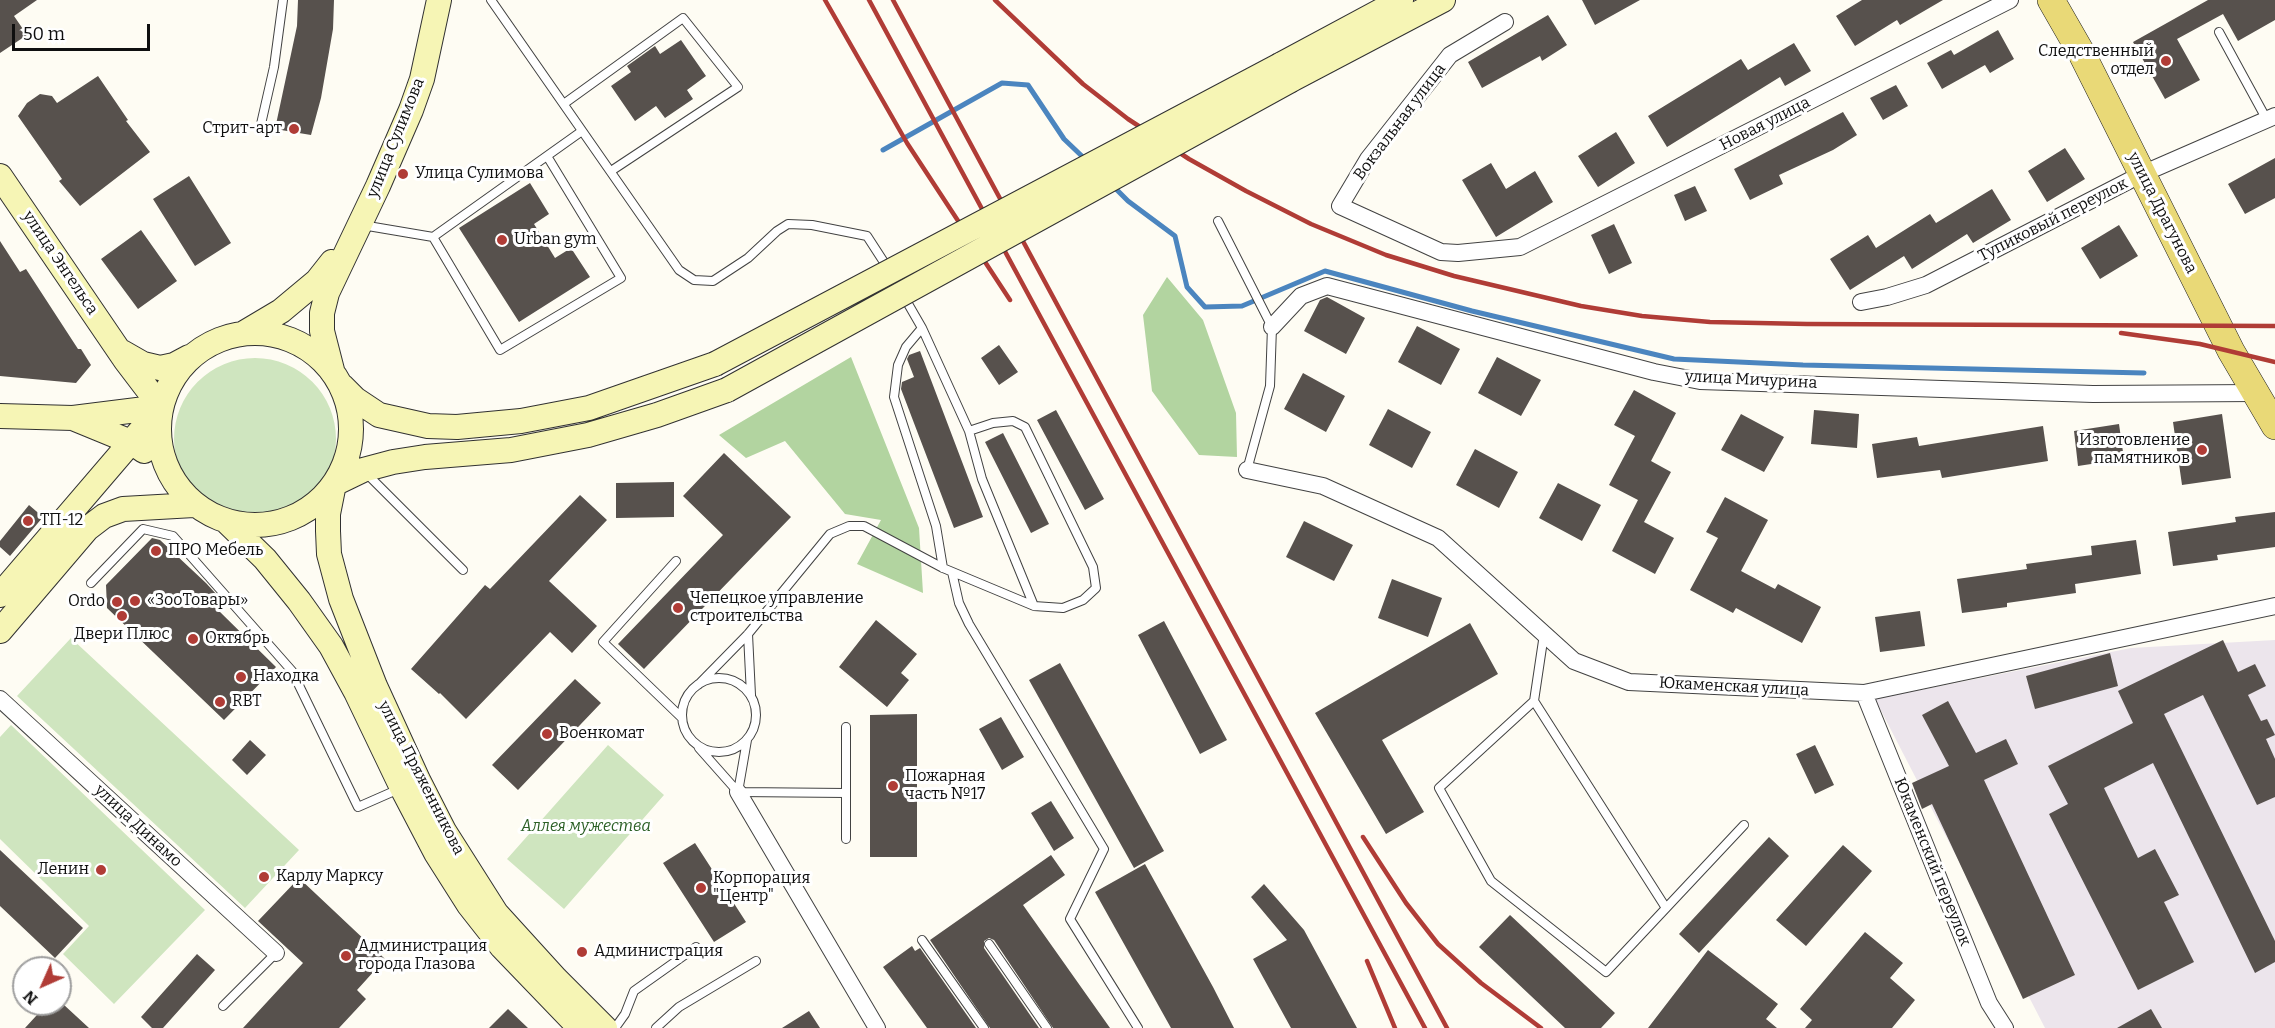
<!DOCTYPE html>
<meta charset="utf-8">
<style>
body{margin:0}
#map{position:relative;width:2275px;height:1028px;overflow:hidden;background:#fefcf3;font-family:Bitter,serif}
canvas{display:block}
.north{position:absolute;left:12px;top:956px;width:60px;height:60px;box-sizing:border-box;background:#fff;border:2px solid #9f9f9f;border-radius:50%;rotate:225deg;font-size:16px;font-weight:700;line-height:24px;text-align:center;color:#0f0f0f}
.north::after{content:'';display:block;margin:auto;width:21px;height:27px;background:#b03c36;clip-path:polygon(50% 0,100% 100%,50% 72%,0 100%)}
.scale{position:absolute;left:12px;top:24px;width:138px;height:27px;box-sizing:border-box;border:3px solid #0f0f0f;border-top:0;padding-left:8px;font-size:18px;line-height:21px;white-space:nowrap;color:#0f0f0f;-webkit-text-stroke:4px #fff;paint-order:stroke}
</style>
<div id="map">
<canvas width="2275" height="1028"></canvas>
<div class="north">N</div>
<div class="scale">50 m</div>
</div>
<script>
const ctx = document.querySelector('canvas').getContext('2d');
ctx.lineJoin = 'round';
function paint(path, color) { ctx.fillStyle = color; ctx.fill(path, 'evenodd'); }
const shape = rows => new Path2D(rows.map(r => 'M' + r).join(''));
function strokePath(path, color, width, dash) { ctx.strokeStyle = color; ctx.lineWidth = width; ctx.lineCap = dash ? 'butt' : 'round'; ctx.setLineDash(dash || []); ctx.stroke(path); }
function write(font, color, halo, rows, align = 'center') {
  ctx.font = font + ' Bitter,serif'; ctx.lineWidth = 6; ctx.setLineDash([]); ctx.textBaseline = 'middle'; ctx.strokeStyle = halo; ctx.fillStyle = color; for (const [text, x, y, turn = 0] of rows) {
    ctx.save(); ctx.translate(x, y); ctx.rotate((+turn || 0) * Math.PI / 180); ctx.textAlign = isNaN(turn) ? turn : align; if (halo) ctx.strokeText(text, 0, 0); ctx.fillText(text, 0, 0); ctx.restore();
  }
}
paint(shape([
 [2275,640,2275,1028,2045,1028,1875,699,2131,648]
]), '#ece5ec');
paint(shape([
 '174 439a81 81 0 1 1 162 0a81 81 0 1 1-162 0Z',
 [71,638,299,850,245,908,17,696],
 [11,725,205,910,114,1004,63,954,89,926,0,839,0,737],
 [608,745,664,795,564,909,507,859]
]), '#cfe5bf');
paint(shape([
 [1167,277,1203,320,1236,413,1237,457,1199,455,1152,391,1143,315],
 [851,357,919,528,923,593,857,564,881,520,845,514,785,441,746,458,719,435]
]), '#b2d4a0');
strokePath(shape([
 [883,150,1002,83,1028,85,1064,139,1086,160],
 [1112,185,1128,201,1175,236,1187,287,1205,307,1242,306,1325,271,1472,311,1674,359,1803,365,2144,373]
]), '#4b85bf', 5);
paint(shape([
 [0,0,37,0,14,16,27,35,0,53],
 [298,0,334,0,333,29,321,98,311,135,275,129,297,26],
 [1582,0,1640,0,1595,25],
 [1862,0,1943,0,1900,25,1897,20,1855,46,1836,16],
 [2208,0,2275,0,2275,20,2238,41,2223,14,2177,39,2200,80,2165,99,2133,42],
 [1548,15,1567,45,1542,61,1540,56,1482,88,1468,62],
 [1998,30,2014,59,1990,73,1985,65,1942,89,1927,63,1951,50,1954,55],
 [681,40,706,76,687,90,693,99,665,118,656,106,635,121,611,86,631,72,627,66,655,46,660,54],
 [1794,43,1811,71,1785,86,1780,77,1667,147,1648,116,1741,59,1748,70],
 [98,76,128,120,126,121,150,152,80,206,59,181,62,179,18,116,27,103,40,94,52,96,57,103],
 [1896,85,1908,106,1883,120,1870,98],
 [1843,112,1857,135,1833,150,1779,175,1783,184,1750,200,1734,169],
 [1616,132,1635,163,1598,187,1578,156],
 [2065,148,2085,179,2047,202,2028,171],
 [2275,158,2275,198,2245,214,2228,184],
 [1491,163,1506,189,1535,171,1553,202,1496,237,1462,180],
 [189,176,231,243,195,266,153,199],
 [530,183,549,214,534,224,555,258,571,248,590,277,519,322,459,228],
 [1695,186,1707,211,1685,221,1674,195],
 [1992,189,2011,220,1973,243,1967,234,1912,269,1904,256,1850,290,1830,259,1868,235,1876,248,1930,214,1936,223],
 [1614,224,1632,263,1609,274,1591,235],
 [2119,225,2138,256,2100,279,2081,248],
 [141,230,177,281,138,309,101,259],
 [0,241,20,272,26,269,78,349,81,349,91,365,76,383,0,376],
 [1327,297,1365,318,1346,354,1304,331,1320,300],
 [1417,326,1460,349,1441,385,1398,362],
 [999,345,1018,372,999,385,981,358],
 [920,351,983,517,954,528,901,389,902,382,914,377,907,359,909,355],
 [1497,357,1541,380,1521,416,1478,393],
 [1303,373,1345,396,1326,432,1284,409],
 [1634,390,1676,413,1651,461,1671,472,1644,522,1674,538,1655,574,1612,551,1638,500,1609,485,1635,436,1614,425],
 [1388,409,1431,432,1412,468,1369,445],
 [1056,410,1104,499,1085,510,1037,420],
 [1814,410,1859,414,1857,448,1811,444],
 [1741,414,1784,437,1764,472,1721,450],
 [2222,414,2231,478,2182,485,2173,422],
 [2119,424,2124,459,2078,466,2074,431],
 [2043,426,2048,461,1942,478,1940,470,1877,478,1872,444,1917,437,1919,446],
 [1003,433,1049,524,1031,533,985,442],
 [1475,449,1518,472,1499,508,1456,485],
 [724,453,791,517,644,669,618,644,723,535,683,496],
 [674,482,674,517,616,518,616,483],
 [1558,483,1601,505,1582,541,1539,518],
 [580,495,607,520,549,581,597,626,572,653,550,632,466,719,440,693,439,694,411,669,485,585,490,589],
 [1725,497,1768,520,1741,571,1775,589,1778,584,1821,607,1802,643,1736,608,1733,613,1690,590,1718,538,1706,532],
 [29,505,43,517,10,556,0,547,0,541],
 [2275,512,2275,547,2217,555,2218,560,2173,566,2168,532,2236,522,2235,517],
 [1304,521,1353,545,1334,581,1286,557],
 [152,538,160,540,206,583,217,595,219,611,276,667,224,720,107,608,106,585],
 [2136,540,2141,574,2075,584,2076,593,2007,603,2007,607,1962,613,1957,579,2027,569,2026,564,2092,555,2091,546],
 [1392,579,1442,598,1428,637,1378,618],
 [1920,611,1925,646,1880,652,1875,617],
 [876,620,917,654,901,673,909,680,887,707,839,667],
 [1164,621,1227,740,1200,754,1138,635],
 [1470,623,1498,674,1382,740,1424,812,1386,834,1315,713],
 [2223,640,2238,672,2255,664,2266,686,2248,695,2261,721,2267,719,2275,735,2266,739,2275,759,2275,797,2257,805,2203,695,2164,714,2275,941,2275,962,2255,973,2153,763,2104,788,2138,858,2155,849,2179,895,2164,902,2194,962,2138,990,2049,814,2068,804,2048,766,2133,723,2118,691],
 [2110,653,2118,686,2035,709,2026,676],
 [1060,663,1164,851,1134,868,1029,680],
 [575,679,601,703,518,790,492,765],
 [1948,701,1976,753,2006,739,2018,764,1984,780,2075,975,2023,999,1932,804,1922,809,1912,783,1949,766,1922,715],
 [917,714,917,857,870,857,870,715],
 [1001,717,1024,757,1002,770,979,729],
 [250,740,266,755,247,775,232,760],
 [1815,745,1834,785,1815,794,1796,754],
 [1051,801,1074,838,1054,851,1031,813],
 [1769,837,1789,856,1699,953,1679,934],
 [695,843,746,922,714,942,663,863],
 [1843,845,1872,871,1806,946,1776,920],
 [0,850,83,928,55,958,0,906],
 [1051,855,1065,875,1023,905,1110,1028,1053,1028,994,940,989,938,984,941,984,948,1039,1028,990,1028,930,940],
 [1145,864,1213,987,1234,1028,1171,1028,1095,892],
 [299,878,385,959,357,990,366,999,339,1028,243,1028,303,963,258,921],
 [1264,884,1304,930,1357,1028,1291,1028,1253,959,1287,940,1251,897],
 [1510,915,1615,1013,1601,1028,1565,1028,1479,947],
 [1865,932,1903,963,1890,978,1915,1000,1892,1028,1805,1028,1812,1020,1800,1009],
 [912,946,915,951,920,948,976,1028,927,1028,883,967],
 [1708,950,1778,1004,1766,1019,1777,1028,1648,1028],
 [197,954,215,970,163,1028,152,1028,141,1017],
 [47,1004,63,1004,89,1028,25,1028],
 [508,1009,528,1028,489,1028],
 [2151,1009,2162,1028,2117,1028],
 [809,1011,820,1028,782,1028]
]), '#57514d');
const lane = shape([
 [491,0,679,270,694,280,713,281,748,258,777,231,788,224,812,225,867,236,889,270],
 [2219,32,2267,120],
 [565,103,683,18,738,87,611,171],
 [261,124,274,67,283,0],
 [1218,221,1272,327,1270,386,1247,470],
 [362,225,433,237,582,131],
 [433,237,500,350,621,278,547,156],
 [903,295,922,328,969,431,982,479,1034,606],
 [922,328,906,347,898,365,894,397,936,526,943,568],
 [366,473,463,570],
 [676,561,603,642,682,718],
 [952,572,959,603,969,624,1104,849,1070,919,1138,1028],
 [91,583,143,529,173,536,292,671,358,807,399,789],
 [748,634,751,695],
 [1544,634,1534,701,1439,788,1491,881,1606,972,1744,825],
 '682 715a37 37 0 1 1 74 0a37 37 0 1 1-74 0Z',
 [698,685,748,634,830,534,849,526,864,526,943,568,1034,606,1063,608,1083,600,1096,588,1093,567,1025,427,1013,421,993,423,969,431],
 [1534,701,1666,908],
 [699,748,738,792,846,793],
 [738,792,747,740],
 [846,839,846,727],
 [922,940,984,1028],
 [989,944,1047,1028],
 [223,1006,276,953],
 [615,1028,625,1014,634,991,696,947],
 [656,1028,679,1007,756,961]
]);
const street = shape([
 [1505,22,1450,55,1368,159,1340,206,1441,252,1458,253,1520,247,2010,0],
 [1861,302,1887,297,1926,285,2142,174,2275,116],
 [1272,327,1301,296,1327,286,1654,372,1700,381,2093,394,2257,393],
 [1247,470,1323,486,1438,538,1574,661,1629,682,1864,693,2275,606],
 [1864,693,1989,1003,2005,1028],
 [0,699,276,953],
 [738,792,877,1028]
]);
const secondary = shape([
 [1280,65,1401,0],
 [1291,80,1443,0],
 [0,176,126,361,161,407],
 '159 429a96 96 0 1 1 192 0a96 96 0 1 1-192 0Z',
 [244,333,281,311,317,281,332,262],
 [122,352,143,364,160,368,174,365,189,357],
 [332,370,322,331,322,313,327,293,378,186,411,110,422,79,439,0],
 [342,386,355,399,379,415,428,426,457,427,521,421,589,408,715,364],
 [0,416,73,418,161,407],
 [75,419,131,442,144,451],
 [334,484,328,514,328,531,329,554,341,599,375,686,418,780,444,831,496,913,556,979,605,1028],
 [334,484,363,470,393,462,425,457,511,450,588,435,657,415,727,390],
 [226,521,265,559,299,601,331,646,356,692,402,788,436,853,469,905,502,947,580,1028],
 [0,595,161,407],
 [0,631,87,529,104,516,123,509,194,505]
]);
const primary = shape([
 [2051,0,2082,54,2231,351,2275,426]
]);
strokePath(lane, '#424242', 10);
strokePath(street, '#424242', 18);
strokePath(secondary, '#313131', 26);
strokePath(primary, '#202020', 28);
strokePath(lane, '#fff', 8);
strokePath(street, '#fff', 16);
strokePath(secondary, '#f6f5b5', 24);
strokePath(primary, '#e9d977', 27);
strokePath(shape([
 [825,0,907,143,1010,300],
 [869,0,1425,1028],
 [893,0,1447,1028],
 [995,0,1083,84,1128,119,1189,159,1246,191,1311,224,1386,255,1454,276,1581,306,1642,316,1710,322,1807,324,2275,326],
 [2121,333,2200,344,2275,362],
 [1363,837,1406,903,1438,944,1481,983,1541,1028],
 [1367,961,1395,1028]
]), '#b03c36', 4.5);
const secondaryBridge = shape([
 [715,364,1280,65],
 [727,390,1291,80]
]);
strokePath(secondaryBridge, '#313131', 26, []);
strokePath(secondaryBridge, '#f6f5b5', 24);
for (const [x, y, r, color] of [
 [2166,61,6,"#b03c36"],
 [294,129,6,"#b03c36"],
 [403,174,6,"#b03c36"],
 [502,240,6,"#b03c36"],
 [2202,450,6,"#b03c36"],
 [28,521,6,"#b03c36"],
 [156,551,6,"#b03c36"],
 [135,601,6,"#b03c36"],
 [117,602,6,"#b03c36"],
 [678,608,6,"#b03c36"],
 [122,616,6,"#b03c36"],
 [193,639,6,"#b03c36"],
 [241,677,6,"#b03c36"],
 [220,702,6,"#b03c36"],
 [547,734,6,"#b03c36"],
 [893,786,6,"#b03c36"],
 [101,870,6,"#b03c36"],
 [264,877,6,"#b03c36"],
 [701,888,6,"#b03c36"],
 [582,952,6,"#b03c36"],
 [346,956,6,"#b03c36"]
]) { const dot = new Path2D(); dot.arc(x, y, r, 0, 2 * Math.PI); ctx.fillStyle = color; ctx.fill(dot); strokePath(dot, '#fff', 2); }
write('16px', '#0f0f0f', '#fff', [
 ["Следственный",2154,52,"right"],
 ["отдел",2154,70,"right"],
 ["Стрит-арт",282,129,"right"],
 ["Улица Сулимова",415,174],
 ["Urban gym",514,240],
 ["Изготовление",2190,441,"right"],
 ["памятников",2190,459,"right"],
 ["ТП-12",40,521],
 ["ПРО Мебель",168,551],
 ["Чепецкое управление",690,599],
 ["строительства",690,617],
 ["«ЗооТовары»",147,601],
 ["Ordo",105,602,"right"],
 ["Двери Плюс",122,635,"center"],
 ["Октябрь",205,639],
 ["Находка",253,677],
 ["RBT",232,702],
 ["Военкомат",559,734],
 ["Пожарная",905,777],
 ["часть №17",905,795],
 ["Ленин",89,870,"right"],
 ["Карлу Марксу",276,877],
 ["Корпорация",713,879],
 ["\"Центр\"",713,897],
 ["Администрация",358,947],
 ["города Глазова",358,965],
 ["Администрация",594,952]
], 'left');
write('16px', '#0f0f0f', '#fff', [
 ["Вокзальная улица",1400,122,-53],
 ["Новая улица",1765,124,-27],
 ["улица Сулимова",396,138,-68],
 ["улица Драгунова",2162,213,63],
 ["Тупиковый переулок",2053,220,-27],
 ["улица Энгельса",60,263,56],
 ["улица Мичурина",1751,380,3],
 ["Юкаменская улица",1734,687,3],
 ["улица Пряженникова",421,778,63],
 ["улица Динамо",138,826,43],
 ["Юкаменский переулок",1932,862,68]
]);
write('italic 16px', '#2c6026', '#fff', [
 ["Аллея мужества",586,827]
]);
</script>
